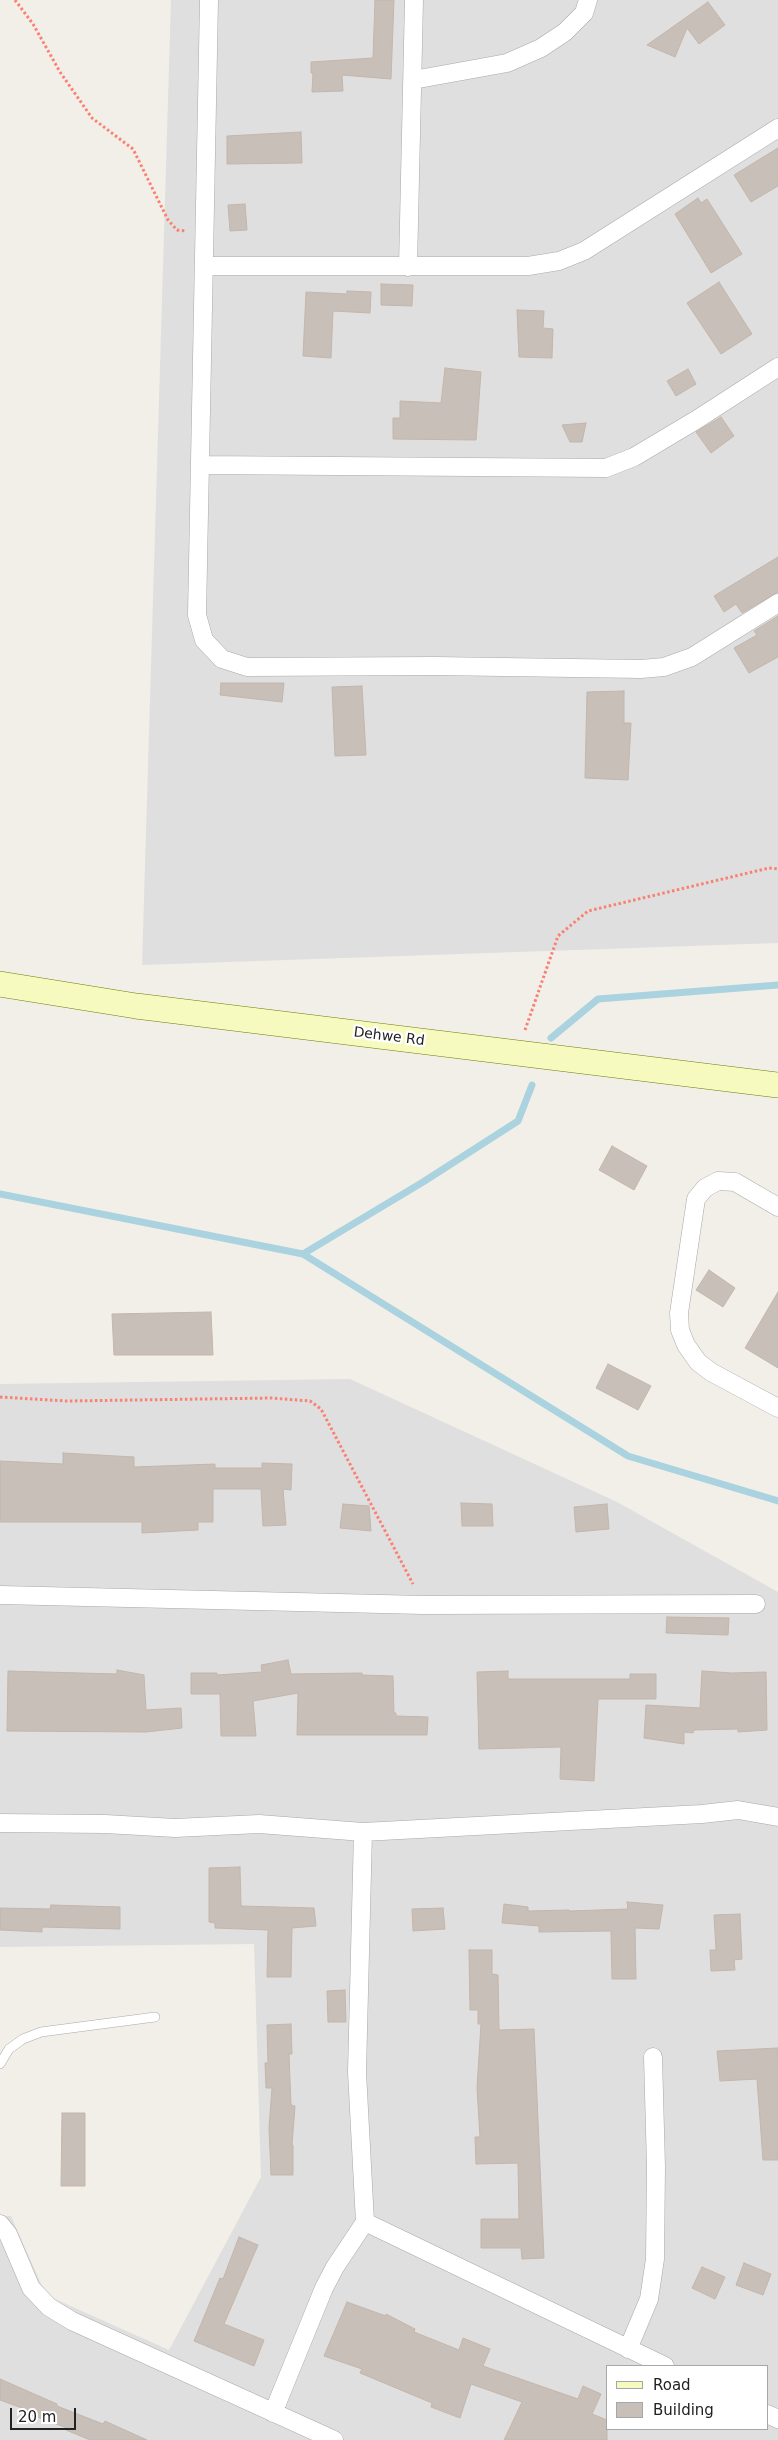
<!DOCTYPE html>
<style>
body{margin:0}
#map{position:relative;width:778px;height:2440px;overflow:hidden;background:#f2efe9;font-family:"DejaVu Sans",sans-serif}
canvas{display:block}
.legend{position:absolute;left:606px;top:2365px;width:162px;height:65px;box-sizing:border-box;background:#fff;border:1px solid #a7a7a7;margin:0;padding:6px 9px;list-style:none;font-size:15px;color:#222}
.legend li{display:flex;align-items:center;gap:10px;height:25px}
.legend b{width:25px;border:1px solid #a7a7a7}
.scale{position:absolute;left:10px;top:2408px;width:66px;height:22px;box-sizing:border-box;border:2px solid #222;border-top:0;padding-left:6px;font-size:15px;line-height:18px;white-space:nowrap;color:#222;-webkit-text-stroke:4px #fff;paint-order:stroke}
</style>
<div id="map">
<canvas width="778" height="2440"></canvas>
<ul class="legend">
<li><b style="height:6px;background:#f7fabf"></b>Road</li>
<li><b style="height:14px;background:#c7bfb8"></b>Building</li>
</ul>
<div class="scale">20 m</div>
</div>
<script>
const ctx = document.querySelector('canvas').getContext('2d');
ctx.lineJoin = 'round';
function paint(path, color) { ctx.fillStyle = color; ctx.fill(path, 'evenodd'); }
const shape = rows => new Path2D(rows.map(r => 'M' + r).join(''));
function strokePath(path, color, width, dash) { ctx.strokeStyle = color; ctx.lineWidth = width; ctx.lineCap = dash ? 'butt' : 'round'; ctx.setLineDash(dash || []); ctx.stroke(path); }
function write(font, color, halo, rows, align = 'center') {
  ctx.font = font + ' "DejaVu Sans",sans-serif'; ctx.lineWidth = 4.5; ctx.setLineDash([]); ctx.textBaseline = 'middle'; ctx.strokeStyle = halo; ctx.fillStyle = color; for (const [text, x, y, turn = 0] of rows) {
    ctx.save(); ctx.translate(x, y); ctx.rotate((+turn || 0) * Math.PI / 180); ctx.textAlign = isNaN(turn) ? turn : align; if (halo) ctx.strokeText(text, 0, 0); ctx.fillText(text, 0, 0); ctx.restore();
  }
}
paint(shape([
 [171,0,778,0,778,943,142,965],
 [350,1379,617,1502,778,1592,778,2440,0,2440,0,2216,11,2216,46,2295,169,2350,261,2177,254,1944,0,1947,0,1384],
 [607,2366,767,2366,767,2429,607,2429]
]), '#e0dfdf');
strokePath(shape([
 [551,1038,598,999,778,985],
 [0,1194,303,1254,628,1456,778,1501],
 [303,1254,423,1182,518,1121,532,1085]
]), '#aad3df', 7);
const building = shape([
 [375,0,394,0,391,79,342,75,343,91,312,92,313,73,311,73,311,62,373,58,375,0],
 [708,2,725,25,699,44,687,28,675,57,647,45,708,2],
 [301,132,302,163,227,164,227,136,301,132],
 [778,148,778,186,751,202,734,175,778,148],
 [698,198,701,203,707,199,742,254,711,273,675,214,698,198],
 [245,204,247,230,230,231,228,205,245,204],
 [719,282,752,334,721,354,687,303,719,282],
 [381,284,413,285,412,306,381,305,381,284],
 [347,291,371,292,370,313,333,311,331,358,303,356,306,292,347,294,347,291],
 [517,310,544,311,543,328,553,329,552,358,519,357,517,310],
 [445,368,481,372,476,440,393,439,393,418,400,418,400,401,441,403,445,368],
 [688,369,696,384,676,396,667,381,688,369],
 [721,417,734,436,711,453,696,432,721,417],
 [586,423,582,442,570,442,562,425,586,423],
 [778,557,778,592,742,613,736,604,724,612,714,596,778,557],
 [778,616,778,657,749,673,734,648,757,635,754,631,778,616],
 [221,683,284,683,282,702,220,695,221,683],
 [362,686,366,755,335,756,332,687,362,686],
 [624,691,624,723,631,723,628,780,585,778,587,692,624,691],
 [612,1146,647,1166,634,1190,599,1170,612,1146],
 [709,1270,735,1288,723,1307,696,1290,709,1270],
 [778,1292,778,1368,745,1348,778,1292],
 [211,1312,213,1355,114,1355,112,1314,211,1312],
 [608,1364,651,1386,638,1410,596,1388,608,1364],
 [63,1453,134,1457,134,1467,215,1464,215,1468,262,1468,262,1463,292,1464,291,1490,283,1489,286,1525,263,1526,261,1489,213,1489,213,1522,198,1522,198,1530,142,1533,142,1522,0,1522,0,1461,63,1464,63,1453],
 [461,1503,492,1504,493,1526,462,1526,461,1503],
 [343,1504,369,1506,371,1531,340,1528,343,1504],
 [607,1504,609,1529,576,1532,574,1507,607,1504],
 [667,1617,729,1618,728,1635,666,1633,667,1617],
 [288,1660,291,1674,362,1673,362,1675,393,1676,394,1713,396,1713,396,1716,428,1717,427,1735,297,1735,298,1693,253,1701,256,1736,221,1736,220,1694,191,1694,191,1673,217,1673,217,1675,262,1672,261,1665,288,1660],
 [117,1670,144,1675,146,1710,181,1708,182,1728,146,1732,7,1731,8,1671,117,1674,117,1670],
 [508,1671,508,1679,630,1679,630,1674,656,1674,656,1699,598,1699,594,1781,560,1779,561,1747,479,1749,477,1672,508,1671],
 [702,1671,732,1673,766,1672,767,1730,738,1732,738,1729,694,1730,693,1733,684,1732,684,1744,644,1738,646,1705,700,1708,702,1671],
 [240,1867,241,1906,314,1908,316,1926,292,1928,291,1977,267,1977,268,1930,215,1928,215,1923,209,1922,209,1868,240,1867],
 [627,1902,663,1905,659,1929,635,1928,636,1979,612,1979,611,1931,539,1932,539,1926,502,1923,504,1904,528,1907,528,1911,569,1910,569,1911,628,1909,627,1902],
 [51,1905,120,1907,120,1929,42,1927,42,1932,0,1930,0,1908,50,1909,51,1905],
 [443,1908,445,1929,413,1931,412,1909,443,1908],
 [740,1914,742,1959,734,1960,735,1970,711,1971,710,1950,716,1950,714,1915,740,1914],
 [469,1950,492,1950,492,1974,498,1975,499,2030,534,2029,544,2258,522,2259,521,2248,481,2248,481,2219,519,2219,518,2163,476,2164,475,2137,480,2137,477,2088,481,2024,478,2024,478,2010,470,2010,469,1950],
 [345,1990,346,2022,328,2022,327,1991,345,1990],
 [291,2024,292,2054,289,2054,291,2105,295,2106,292,2145,293,2145,293,2175,271,2175,269,2128,272,2088,266,2088,265,2063,268,2063,267,2025,291,2024],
 [778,2048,778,2160,763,2160,757,2079,720,2081,717,2051,778,2048],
 [62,2113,85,2113,85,2186,61,2186,62,2113],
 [239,2237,258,2245,224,2324,264,2340,254,2366,194,2341,220,2278,223,2279,239,2237],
 [744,2263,771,2274,763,2295,736,2285,744,2263],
 [702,2267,725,2277,715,2299,692,2288,702,2267],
 [347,2302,386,2316,386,2314,415,2329,414,2332,459,2350,463,2338,490,2349,483,2366,578,2399,583,2386,601,2394,592,2414,607,2420,607,2440,504,2440,522,2402,471,2384,460,2418,431,2407,432,2403,360,2373,362,2369,324,2356,347,2302],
 [0,2379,57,2404,57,2406,103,2424,105,2421,147,2440,90,2440,66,2430,67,2428,29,2414,30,2411,0,2400,0,2379]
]);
paint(building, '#c7bfb8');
strokePath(building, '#c4b6ab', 1);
const lane = shape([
 [0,2064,9,2049,23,2039,41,2032,155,2017]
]);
const street = shape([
 [209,0,197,615,204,640,222,659,247,667,434,666,641,669,664,667,692,657,778,603],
 [413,80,507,63,541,48,565,32,584,13,588,0],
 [205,266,528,266,559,261,584,251,778,128],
 [408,267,414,0],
 [200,465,606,468,634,457,696,420,778,367],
 [778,1207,735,1182,718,1181,705,1188,696,1199,679,1313,680,1330,686,1345,698,1362,711,1372,778,1408],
 [0,1595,424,1605,756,1604],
 [0,1823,105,1824,175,1828,259,1824,363,1832,702,1814,738,1810,778,1817],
 [365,2222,665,2366],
 [0,2224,8,2234,31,2288,49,2307,72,2321,334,2440],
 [628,2349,649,2299,655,2259,656,2167,653,2057],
 [273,2413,324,2288,335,2267,365,2222,357,2072,363,1832],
 [767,2414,778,2419]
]);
const secondary = shape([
 [0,984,136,1006,778,1085]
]);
strokePath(lane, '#a9a9a9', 10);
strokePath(street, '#a9a9a9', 19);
strokePath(secondary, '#707d05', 26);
strokePath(shape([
 [15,0,33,24,60,72,92,118,133,149,168,220,177,230,186,231],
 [525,1030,558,936,588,911,769,868,778,869],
 [0,1397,67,1401,271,1398,310,1401,321,1409,413,1584]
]), '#fa8072', 3, [2.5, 2.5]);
strokePath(lane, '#fff', 9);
strokePath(street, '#fff', 18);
strokePath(secondary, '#f7fabf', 25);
write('14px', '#222', '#fff', [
 ["Dehwe Rd",389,1037,7]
]);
</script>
